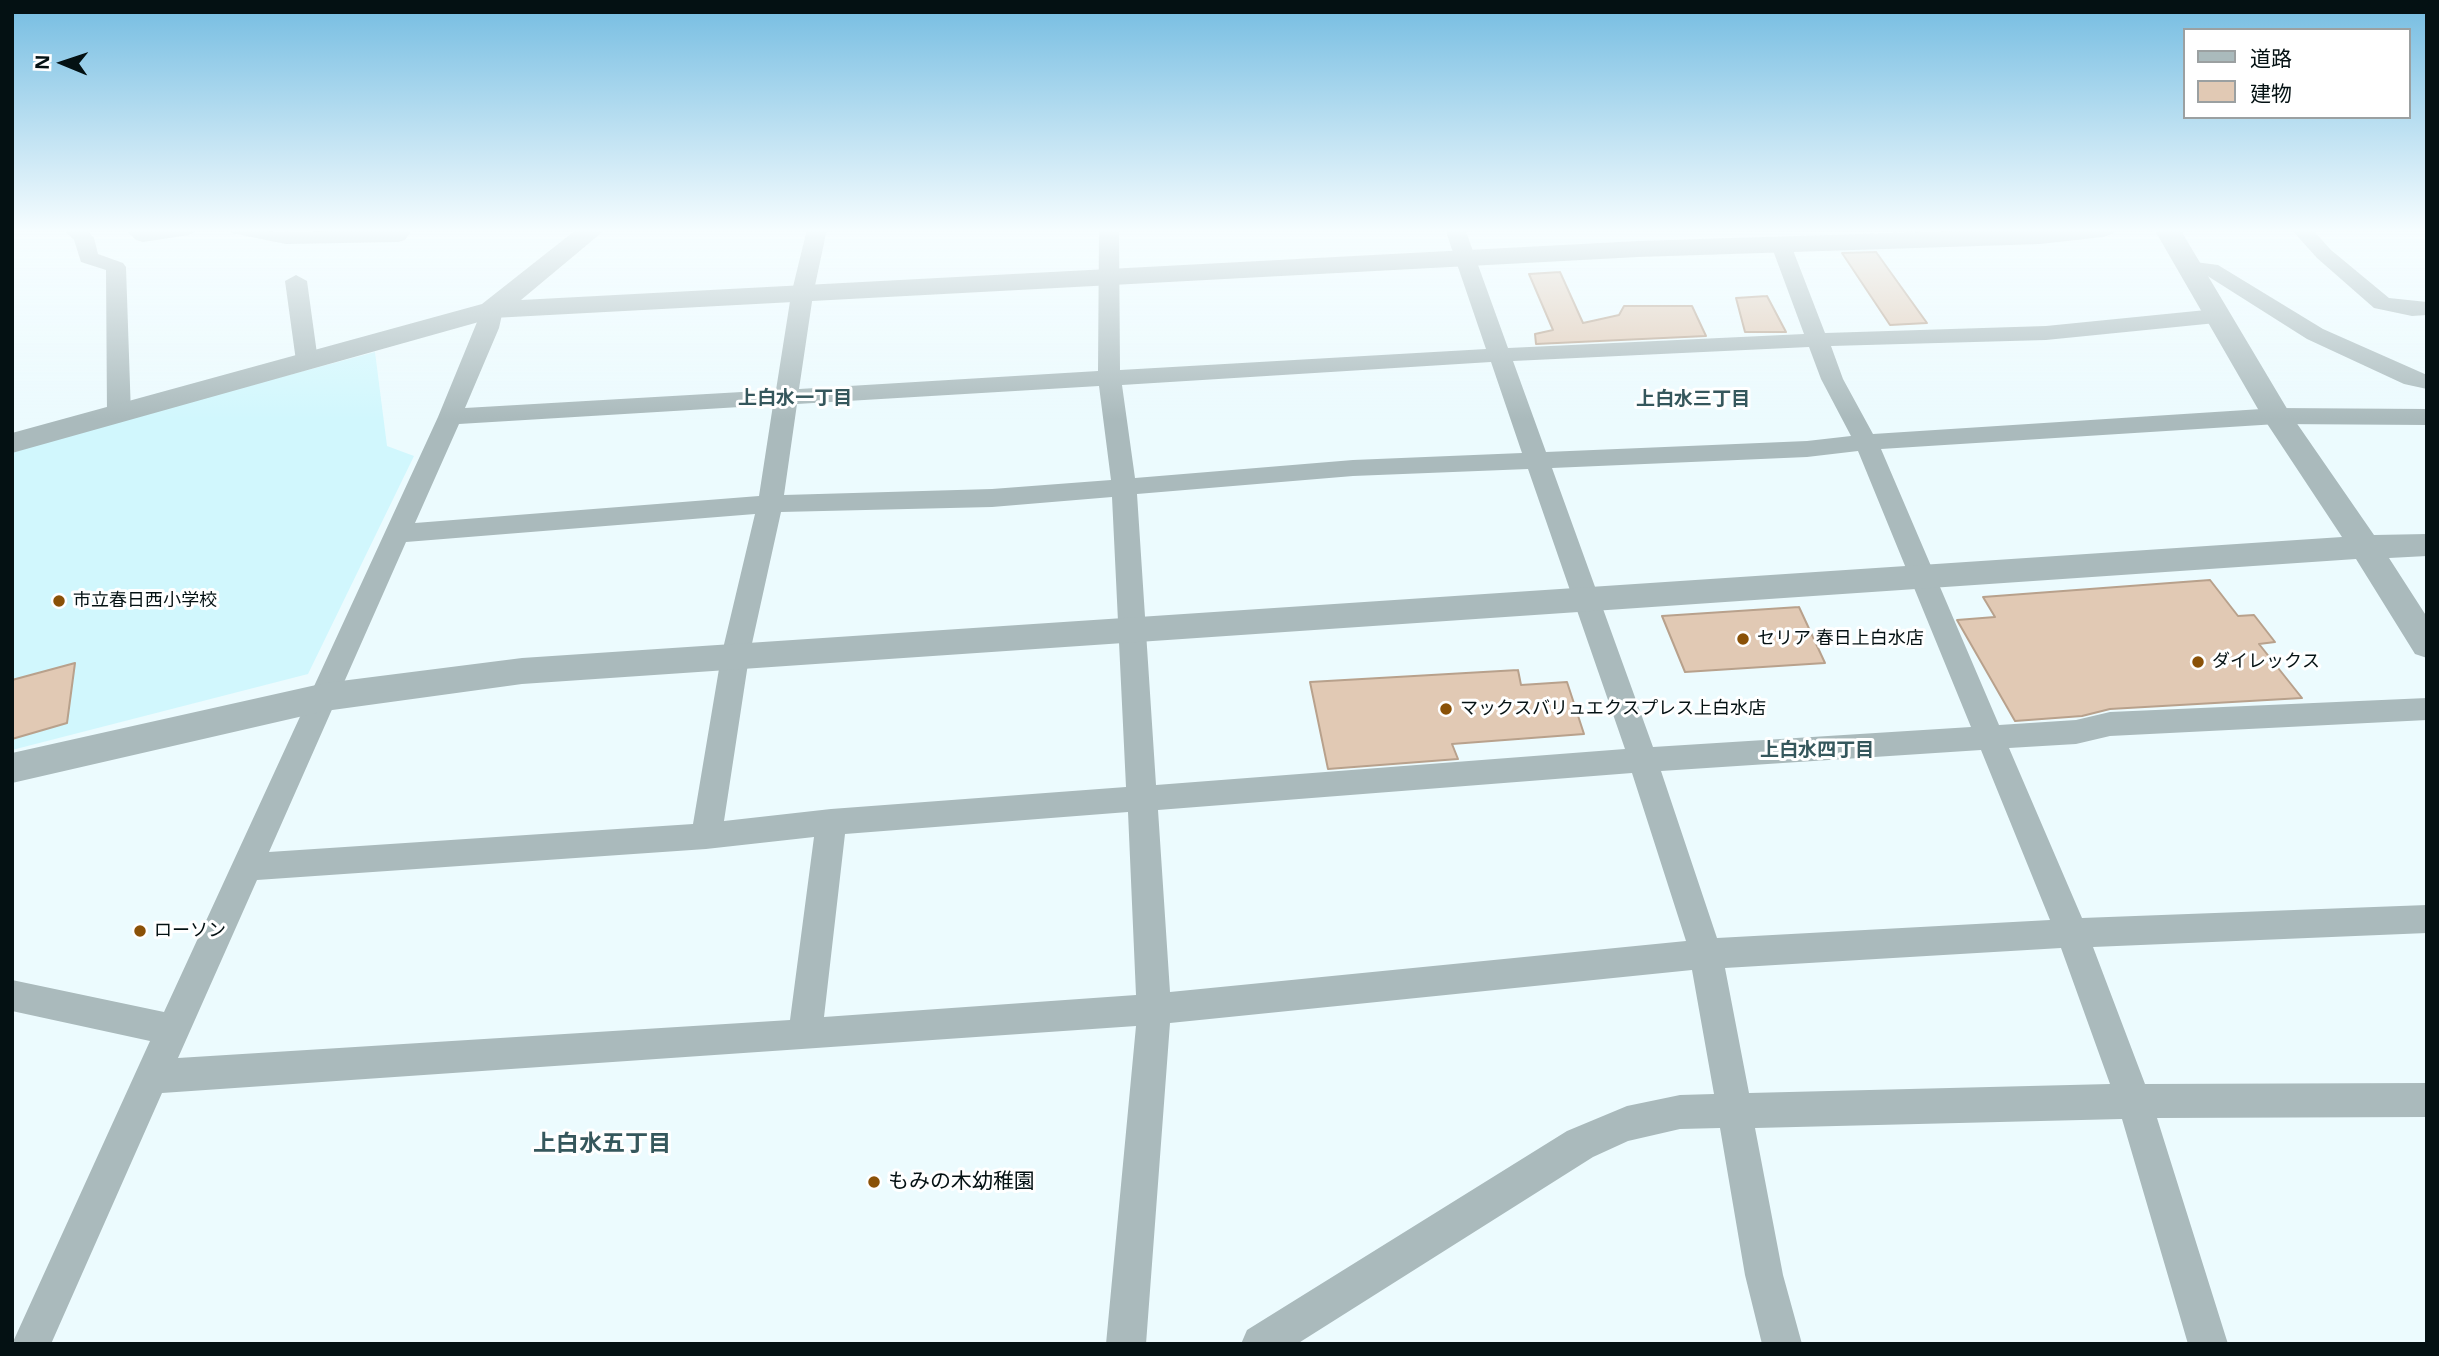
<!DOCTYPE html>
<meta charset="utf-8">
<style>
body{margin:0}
#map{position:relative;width:2439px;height:1356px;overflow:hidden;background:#ecfbfe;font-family:"Noto Sans","Noto Sans JP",sans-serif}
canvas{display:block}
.frame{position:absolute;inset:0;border:14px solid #041113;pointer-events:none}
.legend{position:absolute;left:2183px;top:28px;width:228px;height:91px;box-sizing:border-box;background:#fff;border:2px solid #9ba0a1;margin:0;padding:9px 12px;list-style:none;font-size:21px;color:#041113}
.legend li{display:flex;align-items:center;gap:14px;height:35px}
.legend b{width:35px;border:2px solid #9ba0a1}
.north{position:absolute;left:28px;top:28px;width:70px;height:70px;-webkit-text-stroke:5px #fff;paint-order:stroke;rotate:272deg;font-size:19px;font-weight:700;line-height:28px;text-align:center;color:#041113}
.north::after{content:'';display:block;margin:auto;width:24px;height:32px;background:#041113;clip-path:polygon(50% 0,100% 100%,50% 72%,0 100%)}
</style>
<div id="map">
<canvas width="2439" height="1356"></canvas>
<div class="frame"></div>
<ul class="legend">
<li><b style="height:9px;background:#aababc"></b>道路</li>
<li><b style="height:19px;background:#e1c9b4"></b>建物</li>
</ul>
<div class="north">N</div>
</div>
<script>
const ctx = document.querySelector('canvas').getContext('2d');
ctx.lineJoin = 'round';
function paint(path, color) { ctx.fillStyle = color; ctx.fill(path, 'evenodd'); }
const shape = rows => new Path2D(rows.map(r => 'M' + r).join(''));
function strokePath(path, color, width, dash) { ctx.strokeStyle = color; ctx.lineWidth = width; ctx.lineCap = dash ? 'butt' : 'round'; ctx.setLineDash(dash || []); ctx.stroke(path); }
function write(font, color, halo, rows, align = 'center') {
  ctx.font = font + ' "Noto Sans","Noto Sans JP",sans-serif'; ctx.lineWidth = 6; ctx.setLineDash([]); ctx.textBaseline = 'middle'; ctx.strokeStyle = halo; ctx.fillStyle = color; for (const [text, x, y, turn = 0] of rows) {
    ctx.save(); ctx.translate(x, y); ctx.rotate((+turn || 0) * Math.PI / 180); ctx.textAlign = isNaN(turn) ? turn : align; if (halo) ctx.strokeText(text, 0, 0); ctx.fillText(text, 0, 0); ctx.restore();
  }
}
paint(shape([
 [375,352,387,446,414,456,308,674,12,750,12,449]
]), '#d1f7fd');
const building = shape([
 [1876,252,1927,323,1890,325,1842,253,1876,252],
 [1560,272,1583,323,1619,315,1624,306,1692,306,1706,336,1536,344,1535,334,1553,330,1529,274,1560,272],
 [1767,296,1786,332,1745,332,1736,298,1767,296],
 [2210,580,2238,616,2254,615,2275,642,2259,644,2302,698,2110,709,2082,716,2015,721,1957,620,1995,617,1983,597,2210,580],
 [1799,607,1825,663,1685,672,1662,616,1799,607],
 [75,663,67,723,12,739,12,680,75,663],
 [1518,670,1521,685,1567,682,1584,734,1452,744,1458,759,1328,769,1310,682,1518,670]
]);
paint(building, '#e1c9b4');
strokePath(building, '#b8a18c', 2);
paint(shape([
 [63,229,86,229,94,238,98,254,123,263,126,267,131,415,127,420,111,420,107,415,106,270,81,262,74,240,63,229],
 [125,229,199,229,189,235,143,242,136,240,125,229],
 [228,229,286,232,413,229,405,240,398,242,286,244,231,233,228,229],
 [807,229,827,229,813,295,799,389,1098,371,1099,229,1119,229,1120,370,1486,349,1445,229,1465,229,1508,348,1804,334,1771,245,1781,239,1791,245,1825,333,2046,326,2216,309,2227,316,2216,323,2046,340,1831,346,1843,379,1873,434,2277,408,2427,409,2427,425,2277,424,1881,449,1999,725,2076,720,2110,712,2427,698,2427,720,2110,736,2076,744,2009,748,2082,918,2427,905,2427,933,2093,947,2145,1084,2427,1083,2427,1117,2157,1118,2228,1344,2188,1344,2122,1119,1755,1128,1783,1275,1802,1344,1762,1344,1745,1275,1720,1128,1680,1129,1628,1141,1593,1157,1297,1344,1241,1344,1247,1330,1567,1131,1627,1106,1680,1095,1714,1094,1692,970,1170,1023,1146,1344,1106,1344,1136,1026,162,1093,51,1344,12,1344,150,1041,12,1011,12,980,164,1012,438,417,484,305,500,305,503,310,499,328,465,408,776,390,791,295,807,229],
 [1809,347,1821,379,1851,436,1807,441,1546,452,1513,361,1809,347],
 [1491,362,1522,453,1353,460,1135,478,1122,385,1491,362],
 [1099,386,1111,480,992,489,784,495,797,404,1099,386],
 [773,405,759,496,415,523,459,424,773,405],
 [1858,451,1971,727,1653,747,1552,468,1807,457,1858,451],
 [1528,469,1625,749,1156,785,1137,494,1353,476,1528,469],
 [1112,497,1126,787,831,809,724,821,749,657,781,512,992,507,1112,497],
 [755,514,721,657,693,824,269,852,406,542,755,514],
 [1981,750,2050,920,1717,938,1661,771,1981,750],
 [1632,773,1686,941,1170,992,1158,810,1632,773],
 [1128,812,1136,995,824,1017,845,834,1128,812],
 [814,837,790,1020,178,1058,257,880,706,849,814,837],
 [2061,948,2110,1084,1749,1093,1725,968,2061,948],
 [2291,229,2312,229,2331,250,2389,298,2427,302,2427,315,2412,316,2374,308,2317,258,2291,229],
 [2188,261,2218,265,2323,329,2427,375,2427,389,2404,384,2307,339,2206,275,2181,271,2178,267,2188,261],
 [296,275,307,281,318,361,315,366,307,368,299,366,296,361,285,281,296,275]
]), '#aababc');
paint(shape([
 [577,229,606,229,521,300,1638,241,2015,229,2116,229,2112,234,2103,237,2040,244,1638,257,493,318,12,453,12,433,482,304,577,229],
 [2154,229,2180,229,2289,412,2374,535,2427,534,2427,556,2389,558,2427,617,2427,658,2415,654,2356,559,522,684,325,711,12,783,12,753,325,683,522,658,2342,537,2262,416,2154,229]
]), '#aababc');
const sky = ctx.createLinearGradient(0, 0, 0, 419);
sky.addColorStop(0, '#74bce1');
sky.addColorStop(0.55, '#f6fdff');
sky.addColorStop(1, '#f6fdff00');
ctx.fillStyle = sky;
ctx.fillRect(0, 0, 2439, 419);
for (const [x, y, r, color] of [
 [59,601,7,"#8a5107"],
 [1743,639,7,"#8a5107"],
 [2198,662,7,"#8a5107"],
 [1446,709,7,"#8a5107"],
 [140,931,7,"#8a5107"],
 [874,1182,7,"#8a5107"]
]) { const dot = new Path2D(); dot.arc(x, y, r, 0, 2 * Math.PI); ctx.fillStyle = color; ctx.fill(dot); strokePath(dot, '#fff', 2.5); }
write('18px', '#041113', '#fff', [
 ["市立春日西小学校",73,601],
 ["セリア 春日上白水店",1757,639],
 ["ダイレックス",2212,662],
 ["マックスバリュエクスプレス上白水店",1460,709],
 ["ローソン",154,931]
], 'left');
write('bold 19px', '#35575c', '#fff', [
 ["上白水一丁目",795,399],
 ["上白水三丁目",1693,400],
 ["上白水四丁目",1817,751]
]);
write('21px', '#041113', '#fff', [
 ["もみの木幼稚園",888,1182]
], 'left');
write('bold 23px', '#35575c', '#fff', [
 ["上白水五丁目",602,1144]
]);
</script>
